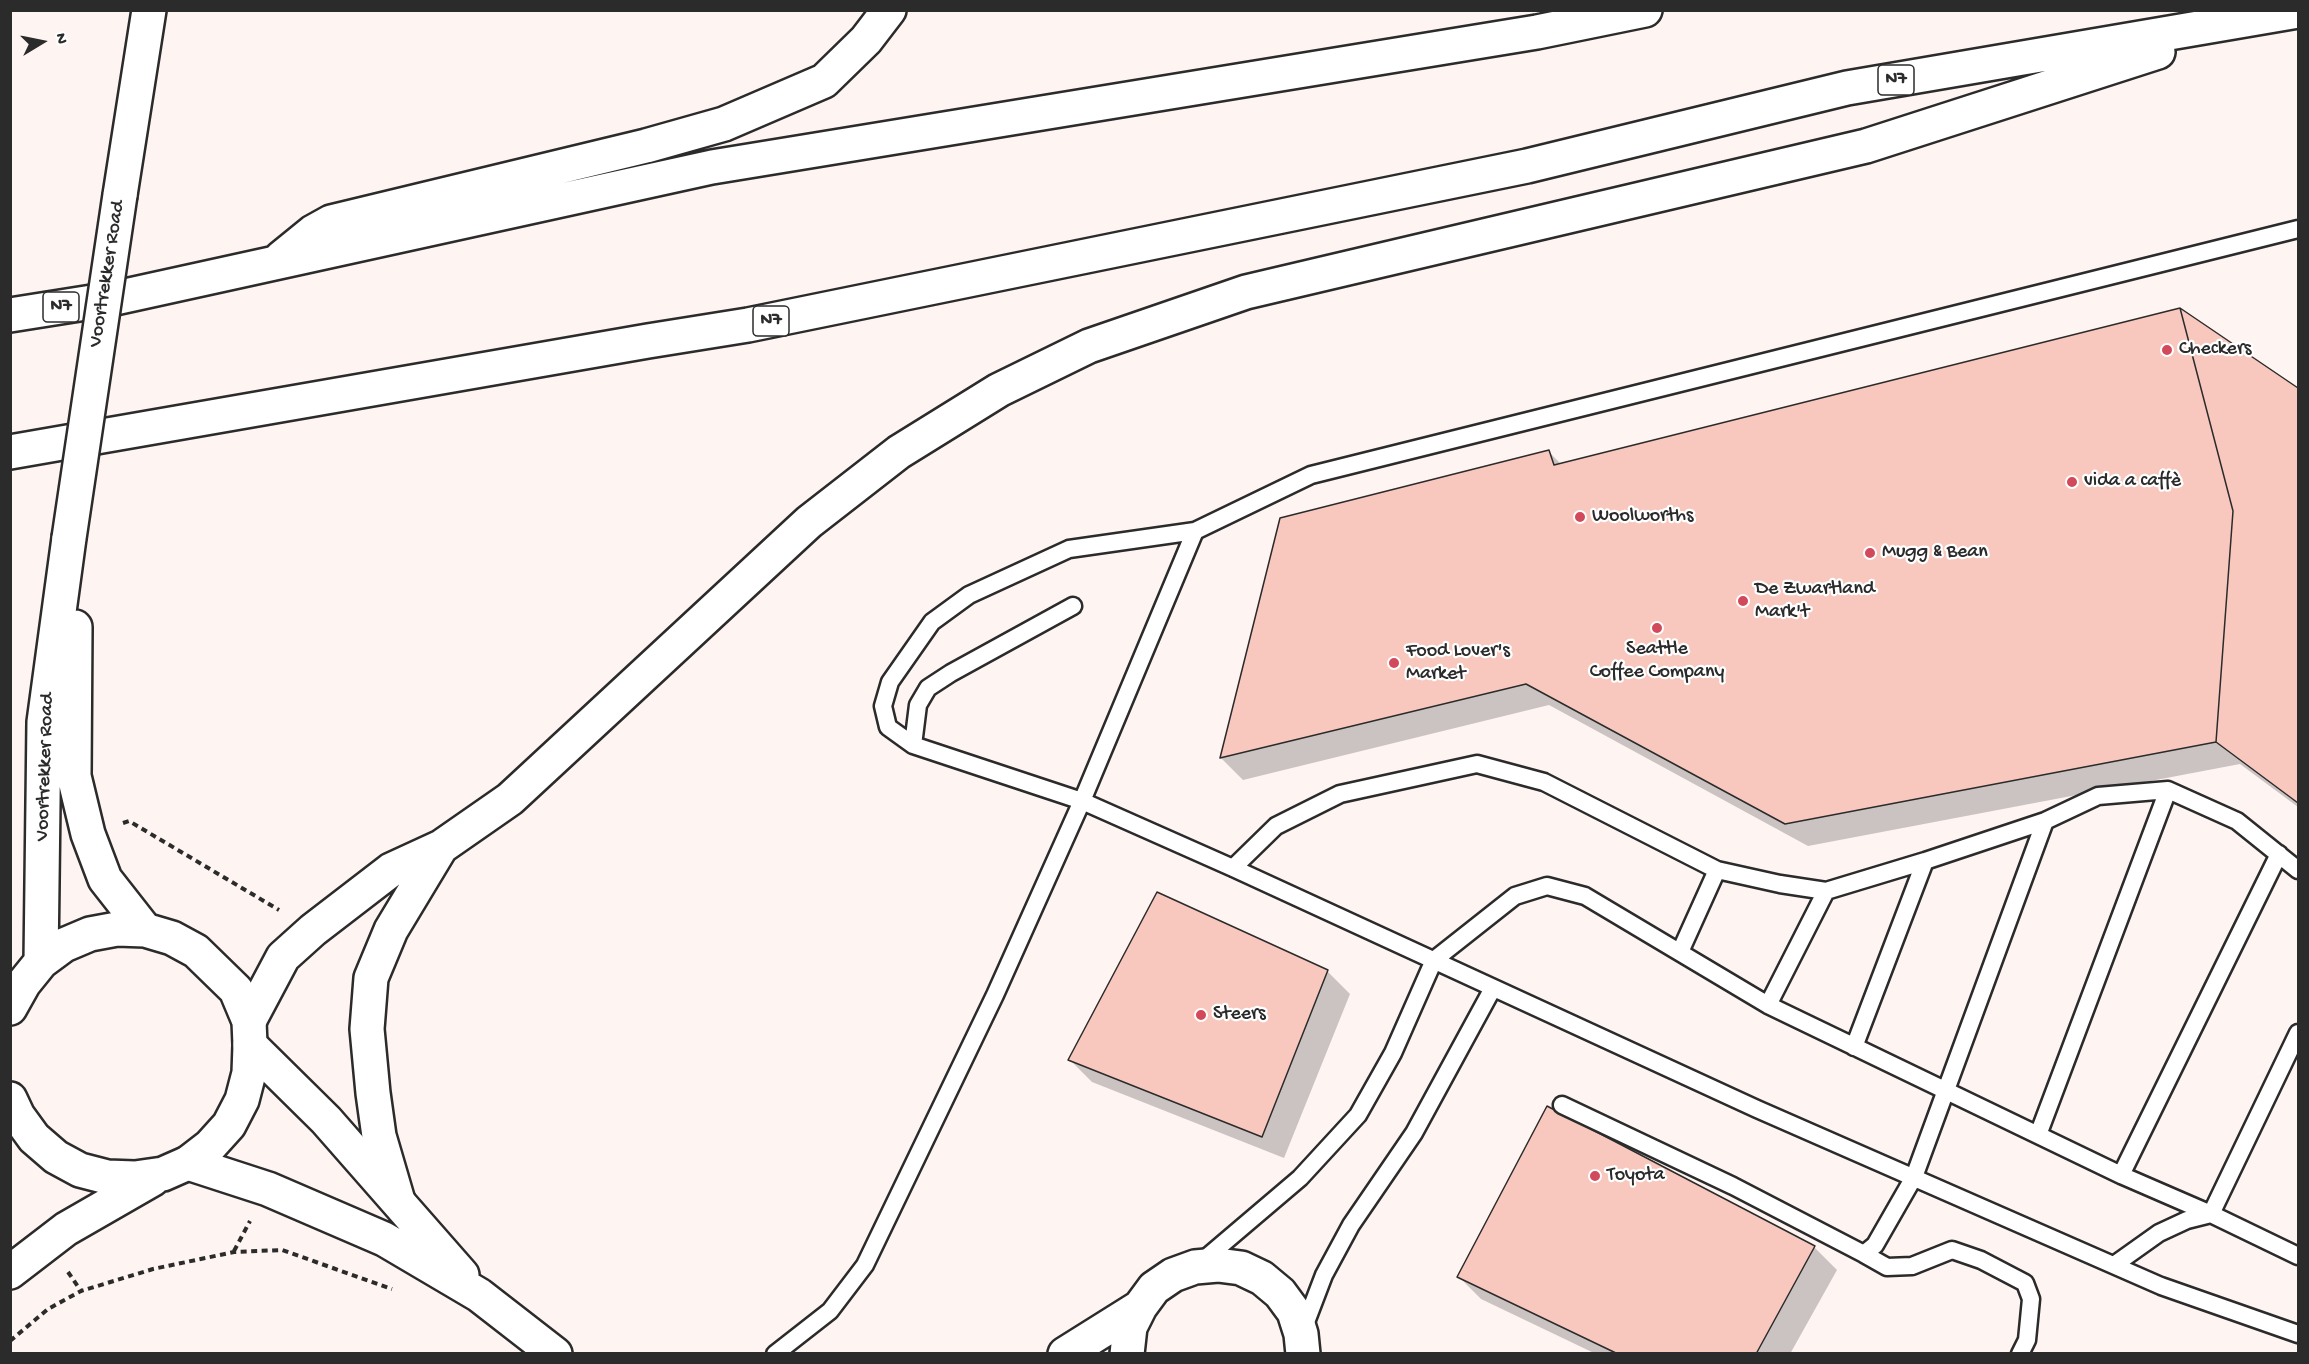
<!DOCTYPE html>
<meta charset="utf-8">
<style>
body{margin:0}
#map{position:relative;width:2309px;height:1364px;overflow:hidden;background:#fef4f2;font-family:"Gochi Hand",sans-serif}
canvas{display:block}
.frame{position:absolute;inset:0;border:12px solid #2b2b2b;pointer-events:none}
.north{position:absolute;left:12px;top:12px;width:60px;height:60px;-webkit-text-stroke:4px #fff;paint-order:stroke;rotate:80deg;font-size:16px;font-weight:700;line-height:24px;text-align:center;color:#2b2b2b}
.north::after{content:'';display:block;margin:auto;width:21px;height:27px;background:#2b2b2b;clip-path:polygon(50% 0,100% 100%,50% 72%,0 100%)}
</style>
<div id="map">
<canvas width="2309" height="1364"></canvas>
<div class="frame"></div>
<div class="north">N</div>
</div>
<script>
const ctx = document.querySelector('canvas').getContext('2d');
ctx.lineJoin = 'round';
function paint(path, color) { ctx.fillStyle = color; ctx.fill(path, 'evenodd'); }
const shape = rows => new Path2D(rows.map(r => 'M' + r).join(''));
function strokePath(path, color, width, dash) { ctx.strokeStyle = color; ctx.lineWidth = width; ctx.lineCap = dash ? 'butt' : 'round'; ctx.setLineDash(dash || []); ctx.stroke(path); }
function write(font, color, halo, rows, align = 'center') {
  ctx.font = font + ' "Gochi Hand",sans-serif'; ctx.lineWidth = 4.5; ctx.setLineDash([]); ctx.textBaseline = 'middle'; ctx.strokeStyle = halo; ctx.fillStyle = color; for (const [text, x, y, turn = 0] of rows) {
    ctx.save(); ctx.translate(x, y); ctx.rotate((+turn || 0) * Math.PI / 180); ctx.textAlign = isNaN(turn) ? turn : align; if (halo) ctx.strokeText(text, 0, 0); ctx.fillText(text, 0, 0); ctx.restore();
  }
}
paint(shape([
 [2180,309,2298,390,2298,807,2240,764,1808,846,1549,705,1243,780,1221,758,1282,519,1549,452,1561,464],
 [1327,971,1350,994,1284,1158,1092,1082,1070,1060],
 [1547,1108,1815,1248,1837,1270,1790,1354,1596,1354,1481,1299,1459,1277]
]), '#0003');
const building = shape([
 [2180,308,2233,511,2216,742,1785,824,1526,684,1220,758,1280,518,1549,450,1554,465,2180,308],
 [2180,308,2298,388,2298,803,2216,742,2233,511,2180,308],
 [1157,892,1328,970,1262,1137,1068,1060,1157,892],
 [1547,1106,1815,1246,1756,1354,1618,1354,1457,1277,1547,1106]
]);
paint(building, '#f8c8be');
strokePath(building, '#2b2b2b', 1.5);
const service = shape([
 [1195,531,1069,549,969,595,932,622,890,682,883,706,888,727,913,745,1082,801,1233,868,1757,1109,2161,1286,2298,1334],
 [913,745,918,705,928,688,951,673,1073,606],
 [1233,868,1276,826,1340,794,1477,764,1544,782,1717,870,1780,884,1826,891,1925,861,2045,821,2098,796,2168,790,2237,821,2298,870],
 [1680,952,1717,870],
 [1768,1005,1826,891],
 [1854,1047,1925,861],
 [1562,1105,1733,1186,1864,1254,1875,1245,1914,1177,2045,821],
 [2038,1135,2168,790],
 [2121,1175,2279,854],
 [1864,1254,1887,1267,1912,1266,1952,1250,1981,1260,2025,1283,2031,1299,2027,1340,2020,1354],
 [1200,1263,1300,1178,1358,1115,1393,1053,1434,960,1515,896,1547,886,1585,896,1768,1005,2121,1175,2211,1214,2298,1256],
 [2114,1265,2159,1233,2187,1220,2211,1214,2298,1033],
 [1303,1330,1324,1275,1351,1225,1414,1133,1493,988],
 [775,1354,830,1311,865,1265,995,995,1082,801,1195,531,1311,475,2298,229]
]);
const tertiary = shape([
 [250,1045,326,1120,462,1275],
 [188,1163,268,1189,384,1239,479,1295,555,1354],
 [1065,1354,1140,1307],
 [1127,1354,1130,1327,1140,1307,1154,1288,1173,1275,1195,1267,1218,1265,1241,1268,1262,1278,1280,1293,1294,1312,1301,1334,1303,1354]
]);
const primary = shape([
 [120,195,149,10],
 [75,627,74,776,88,834,105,879,145,930],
 [41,962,44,722,69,538],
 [10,1008,24,983,41,962,64,945,90,934,117,929,145,930,172,938,196,951,236,990,249,1021,250,1045,249,1073,242,1100,229,1125,210,1146,188,1163,163,1174,135,1178,107,1177,80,1170,56,1157,34,1138,18,1116,10,1099],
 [10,1272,66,1229,153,1179]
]);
const motorway = shape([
 [281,258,313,232,331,222,646,146,724,124,824,81,866,40,889,10],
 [10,315,111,299,712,167,1537,32,1645,10],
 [10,452,648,341,748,325,1527,166,1847,88,2298,11],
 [249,1021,283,957,313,930,391,870,441,847,510,799,809,522,899,452,999,390,1089,346,1246,292,1866,146,2158,52],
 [398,1201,379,1136,373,1093,367,1029,371,978,391,930,441,847]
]);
strokePath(service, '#2b2b2b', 21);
strokePath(tertiary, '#2b2b2b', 38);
strokePath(primary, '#2b2b2b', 38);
strokePath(motorway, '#2b2b2b', 38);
strokePath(shape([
 [123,823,129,821,279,910],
 [234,1251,250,1221],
 [68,1272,81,1291],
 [10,1341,48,1309,81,1291,153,1269,234,1252,282,1250,392,1289]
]), '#2b2b2b', 4, [6, 4.5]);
strokePath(service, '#fff', 16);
strokePath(tertiary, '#fff', 33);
strokePath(primary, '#fff', 33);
strokePath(motorway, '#fff', 33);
const primaryBridge = shape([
 [69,538,120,195]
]);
strokePath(primaryBridge, '#2b2b2b', 38, []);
strokePath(primaryBridge, '#fff', 33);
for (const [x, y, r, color] of [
 [2167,350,6,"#d1495b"],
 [2072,482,6,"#d1495b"],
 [1580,517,6,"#d1495b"],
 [1870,553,6,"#d1495b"],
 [1743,601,6,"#d1495b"],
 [1657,628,6,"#d1495b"],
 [1394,663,6,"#d1495b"],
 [1201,1015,6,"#d1495b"],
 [1595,1176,6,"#d1495b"]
]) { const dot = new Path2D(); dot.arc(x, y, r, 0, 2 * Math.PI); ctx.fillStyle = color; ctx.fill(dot); strokePath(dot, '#fff', 2); }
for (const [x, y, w] of [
 [1896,80,36],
 [61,307,36],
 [771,321,36]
]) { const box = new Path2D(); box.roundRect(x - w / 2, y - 15, w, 30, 4.5); ctx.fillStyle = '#fff'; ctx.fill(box); strokePath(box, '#2b2b2b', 1.5); }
write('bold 18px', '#2b2b2b', null, [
 ["N7",1896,80],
 ["N7",61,307],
 ["N7",771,321]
]);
write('20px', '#2b2b2b', '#fff', [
 ["Voortrekker Road",108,274,-81],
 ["Voortrekker Road",46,767,-88]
]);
write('20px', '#2b2b2b', '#fff', [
 ["Checkers",2179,350],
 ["vida a caffè",2084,482],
 ["Woolworths",1592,517],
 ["Mugg & Bean",1882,553],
 ["De Zwartland",1755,590],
 ["Mark't",1755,613],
 ["Seattle",1657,650,"center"],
 ["Coffee Company",1657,673,"center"],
 ["Food Lover's",1406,652],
 ["Market",1406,675],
 ["Steers",1213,1015],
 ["Toyota",1607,1176]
], 'left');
</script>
